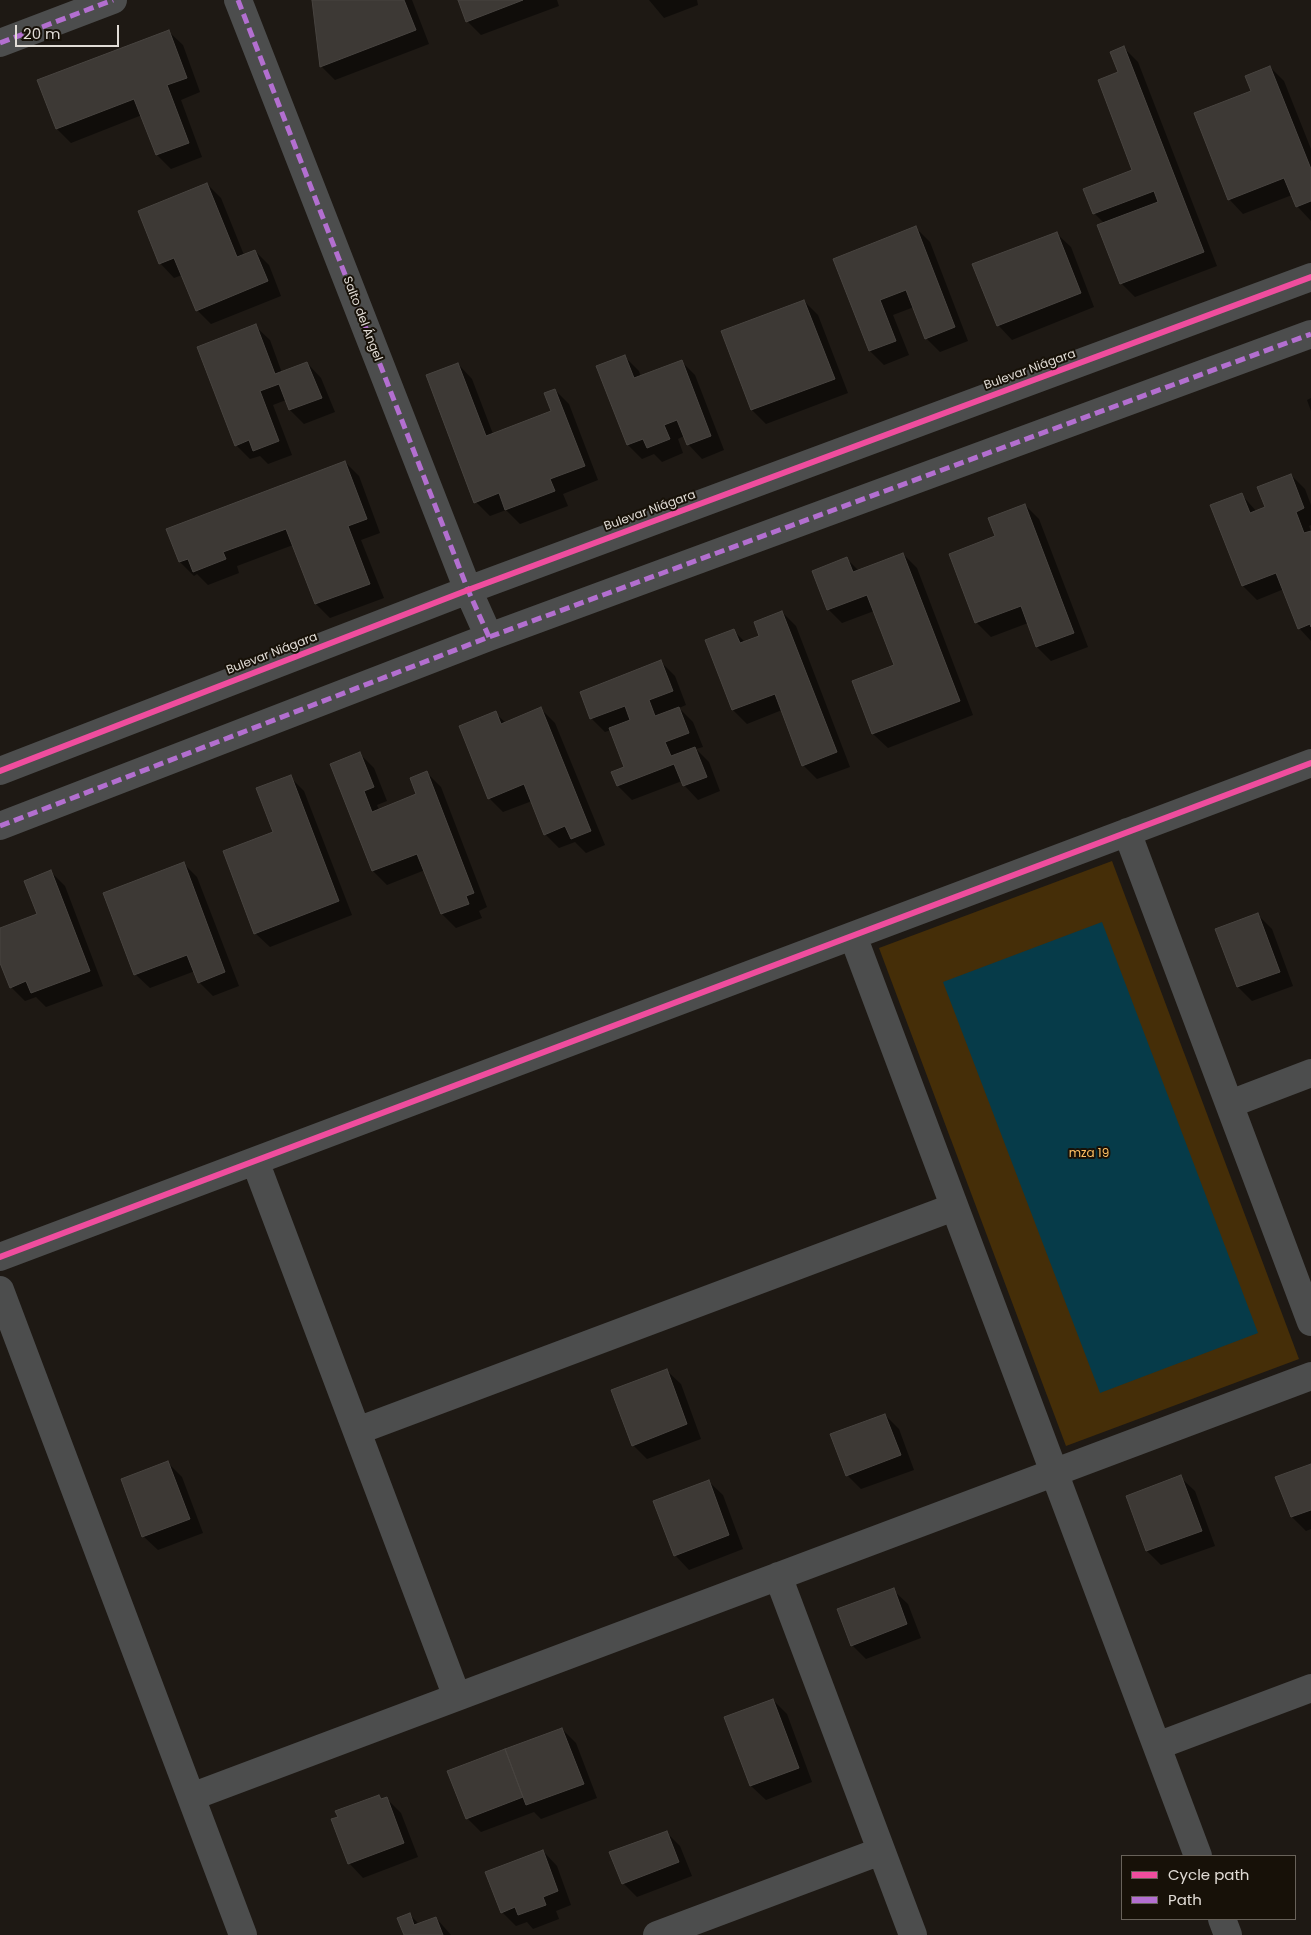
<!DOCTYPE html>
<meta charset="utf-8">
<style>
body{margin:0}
#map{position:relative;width:1311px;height:1935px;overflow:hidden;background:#1e1914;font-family:Poppins,sans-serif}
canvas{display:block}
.legend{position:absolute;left:1121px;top:1855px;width:175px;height:65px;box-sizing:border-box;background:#171108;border:1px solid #68625a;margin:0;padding:6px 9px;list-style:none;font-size:15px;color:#e1dcd6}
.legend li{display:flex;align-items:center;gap:10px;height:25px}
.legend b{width:25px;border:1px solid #68625a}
.scale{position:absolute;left:15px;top:25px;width:104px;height:22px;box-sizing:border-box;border:2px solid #e1dcd6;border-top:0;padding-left:6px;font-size:15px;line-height:18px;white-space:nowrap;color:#e1dcd6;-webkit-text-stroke:4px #171108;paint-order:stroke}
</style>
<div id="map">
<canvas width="1311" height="1935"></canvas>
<ul class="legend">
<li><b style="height:6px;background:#ef4d9e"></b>Cycle path</li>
<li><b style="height:6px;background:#b36fd0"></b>Path</li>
</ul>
<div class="scale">20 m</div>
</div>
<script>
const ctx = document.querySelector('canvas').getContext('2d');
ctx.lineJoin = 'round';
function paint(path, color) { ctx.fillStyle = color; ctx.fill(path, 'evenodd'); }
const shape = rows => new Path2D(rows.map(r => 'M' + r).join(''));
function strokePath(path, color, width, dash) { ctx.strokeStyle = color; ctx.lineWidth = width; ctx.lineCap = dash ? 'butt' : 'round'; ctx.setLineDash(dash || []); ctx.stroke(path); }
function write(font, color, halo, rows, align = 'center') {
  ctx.font = font + ' Poppins,sans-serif'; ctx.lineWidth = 4; ctx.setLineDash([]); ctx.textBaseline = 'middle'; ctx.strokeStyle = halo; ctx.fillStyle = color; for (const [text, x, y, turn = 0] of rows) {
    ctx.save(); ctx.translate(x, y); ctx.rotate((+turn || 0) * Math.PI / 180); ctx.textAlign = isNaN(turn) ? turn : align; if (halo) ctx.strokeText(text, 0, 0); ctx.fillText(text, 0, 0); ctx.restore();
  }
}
paint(shape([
 [1112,861,1299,1359,1066,1446,879,948]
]), '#452e08');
paint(shape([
 [1102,922,1258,1333,1100,1393,943,982]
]), '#063b49');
paint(shape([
 [313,0,412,0,429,44,335,80,321,66],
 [459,0,557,0,559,6,481,35,467,21],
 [649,0,697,0,698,5,664,18],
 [168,31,183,45,200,92,181,100,202,157,171,169,157,155,142,115,71,143,57,129],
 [1124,48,1138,62,1217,266,1135,297,1121,283,1105,224,1094,213,1134,170,1119,73],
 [1270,67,1284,81,1311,149,1311,221,1297,206,1292,195,1243,214,1229,199,1253,92],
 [207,184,221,198,244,255,255,251,269,265,281,296,211,324,197,310,182,275,174,278,160,263,139,212],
 [916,228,930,242,968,341,940,352,926,338,914,307,893,315,909,355,884,365,870,351,835,259],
 [1056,233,1071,247,1094,307,1012,340,998,325],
 [804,301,818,315,848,393,766,424,752,410,723,332],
 [255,326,270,340,282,373,307,363,321,378,335,412,304,424,290,410,286,400,273,405,292,455,268,464,260,456,250,459,236,445],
 [624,356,639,371,641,377,681,361,695,375,724,450,702,459,688,444,684,436,678,439,683,453,662,462,654,454,642,459,628,445],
 [458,364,472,379,493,434,553,412,555,390,569,404,598,480,563,494,568,506,520,524,506,510,490,516,476,502],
 [1311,398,1311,411,1307,400],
 [345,462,359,476,380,533,361,540,384,598,330,618,316,604,293,545,237,566,239,573,208,585,197,574,194,576,180,562],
 [1291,475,1305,489,1311,505,1311,525,1309,526,1311,531,1311,641,1299,628,1284,589,1257,600,1243,586,1241,494,1257,512,1267,508],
 [1025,505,1039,519,1088,647,1051,661,1037,647,1028,623,991,637,977,623,950,555,997,537],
 [903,554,917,568,973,715,888,748,873,734,853,682,895,666,874,611,842,623,828,609,847,559,859,571],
 [782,612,796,626,850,767,817,779,803,765,782,710,747,724,733,710,707,641,734,631,745,642,761,636],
 [661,662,675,676,686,705,679,708,693,722,703,747,696,749,709,762,720,791,698,800,684,785,682,781,632,800,618,786,613,772,626,767,611,730,605,732,591,718],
 [541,709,555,723,605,845,586,853,575,842,559,848,545,834,532,801,503,812,489,798,495,713,506,723],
 [360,754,374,768,387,801,377,805,379,810,417,795,427,773,441,787,487,907,479,911,482,918,456,928,442,914,425,870,387,885,373,871,332,765],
 [290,777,304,791,352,915,270,947,255,933],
 [183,863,197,877,239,986,213,996,199,982,195,971,150,988,135,974],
 [51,872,65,886,103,986,46,1007,36,997,25,1001,11,987,0,959,0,930,39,915],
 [1258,915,1272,929,1293,986,1252,1001,1238,987,1217,930],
 [666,1370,681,1384,701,1439,647,1459,633,1445],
 [885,1415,899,1429,914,1470,861,1489,847,1475],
 [168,1463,182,1477,203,1533,158,1550,143,1536],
 [1311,1465,1311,1529,1306,1531,1292,1517],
 [1180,1477,1195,1491,1215,1546,1161,1565,1147,1551],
 [708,1481,723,1495,743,1549,689,1570,675,1555],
 [893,1590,908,1604,921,1638,866,1659,852,1645],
 [773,1700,787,1714,812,1782,766,1800,751,1786,726,1718],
 [562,1729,576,1743,597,1798,541,1819,534,1812,481,1832,467,1818],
 [379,1796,383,1800,387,1799,401,1813,418,1857,363,1878,349,1863],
 [666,1832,680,1846,692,1876,637,1897,623,1883],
 [543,1851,557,1866,571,1905,556,1911,559,1919,533,1929,527,1922,516,1926,502,1912],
 [409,1914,419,1924,436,1918,451,1935,405,1935]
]), '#0007');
const building = shape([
 [312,0,404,0,416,30,320,67,312,0],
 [458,0,523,0,466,22,458,0],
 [169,30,187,78,167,85,189,143,156,155,134,99,56,129,37,80,169,30],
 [1124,46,1204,252,1120,284,1097,225,1158,202,1154,191,1093,214,1083,189,1132,170,1098,80,1118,72,1110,52,1124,46],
 [1270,66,1311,169,1311,201,1296,207,1284,178,1228,200,1194,113,1251,91,1245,76,1270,66],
 [207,183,237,257,255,250,268,281,196,311,174,258,159,264,138,211,207,183],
 [916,226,955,327,925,339,906,290,880,300,896,341,869,351,833,259,916,226],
 [1057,232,1081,293,997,326,972,264,1057,232],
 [804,300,835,379,751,410,721,331,804,300],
 [256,324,275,374,307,362,322,398,289,410,279,384,260,391,279,441,253,451,249,440,235,446,197,347,256,324],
 [625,355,634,378,682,360,711,436,687,445,677,420,664,425,670,439,647,448,643,439,627,445,596,366,625,355],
 [458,363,486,436,551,411,544,393,555,389,585,466,550,479,555,491,505,510,499,493,474,503,426,375,458,363],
 [345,461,367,519,348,526,370,584,315,604,286,529,223,552,226,559,193,572,188,559,179,562,166,529,345,461],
 [1291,474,1304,508,1296,512,1304,533,1311,531,1311,627,1310,624,1298,629,1276,573,1242,586,1210,505,1242,493,1250,513,1265,507,1257,487,1291,474],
 [1025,504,1074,633,1036,647,1021,606,975,623,949,554,995,536,988,518,1025,504],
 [903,553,960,701,872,734,852,681,894,665,867,595,827,610,812,571,847,557,853,572,903,553],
 [782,611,837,752,802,766,775,694,732,710,705,640,734,629,740,643,759,636,754,622,782,611],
 [661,660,673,691,649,700,655,716,679,707,689,733,665,742,671,756,695,747,707,777,683,786,674,764,617,786,611,772,624,767,609,728,630,720,625,706,590,719,580,692,661,660],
 [541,707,591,831,571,839,565,826,544,835,524,784,488,799,459,726,496,711,501,724,541,707],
 [360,752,374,787,364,791,372,812,416,794,410,778,427,771,474,893,466,896,469,904,441,914,417,854,372,871,330,764,360,752],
 [291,775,339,901,254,934,223,851,273,832,256,788,291,775],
 [184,862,225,972,198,983,187,955,134,975,103,893,184,862],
 [51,870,90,971,31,993,26,981,10,988,0,963,0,928,37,914,24,881,51,870],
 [1258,913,1280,972,1237,987,1215,929,1258,913],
 [667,1369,687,1424,632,1446,611,1390,667,1369],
 [885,1414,901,1455,846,1476,830,1434,885,1414],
 [168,1461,190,1519,142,1537,121,1479,168,1461],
 [1311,1464,1311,1510,1291,1517,1275,1477,1311,1464],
 [1181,1475,1202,1531,1146,1551,1126,1496,1181,1475],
 [709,1480,729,1535,674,1556,653,1501,709,1480],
 [894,1588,907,1624,851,1646,837,1609,894,1588],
 [773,1699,799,1768,750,1786,724,1717,773,1699],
 [562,1728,584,1784,526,1805,505,1749,562,1728],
 [505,1749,523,1797,466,1819,447,1771,505,1749],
 [379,1795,381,1799,387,1797,404,1843,348,1864,331,1819,338,1817,335,1811,379,1795],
 [667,1831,679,1862,622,1884,609,1852,667,1831],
 [543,1850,558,1891,543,1897,546,1905,518,1915,515,1907,501,1913,485,1872,543,1850],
 [410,1913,414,1925,436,1917,443,1935,404,1935,397,1918,410,1913]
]);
paint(building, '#3d3935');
strokePath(building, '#484440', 1);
strokePath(shape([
 [238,0,468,590,489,637],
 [0,43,113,0],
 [0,771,468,590,1311,277],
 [0,826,489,637,1311,334],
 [1127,832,1311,1322],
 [853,936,1198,1856],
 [1230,1104,1311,1073],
 [255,1161,457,1697],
 [0,1257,1311,763],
 [0,1290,243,1935],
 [357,1431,954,1207],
 [778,1576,913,1935],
 [1157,1746,1311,1688],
 [191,1797,1311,1376],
 [1222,1919,1228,1935],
 [657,1935,881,1851]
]), '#4c4d4d', 28);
strokePath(shape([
 [238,0,468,590,489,637],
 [0,43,113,0],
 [0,826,489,637,1311,334]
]), '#b36fd0', 5, [10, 5]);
strokePath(shape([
 [0,771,468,590,1311,277],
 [0,1257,1311,763]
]), '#ef4d9e', 6);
write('12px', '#e1dcd6', '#171108', [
 ["Salto del Ángel",362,319,69],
 ["Bulevar Niágara",1030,370,-20],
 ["Bulevar Niágara",650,511,-20],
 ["Bulevar Niágara",272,654,-21]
]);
write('12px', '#febf62', '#171108', [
 ["mza 19",1089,1154]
]);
</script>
